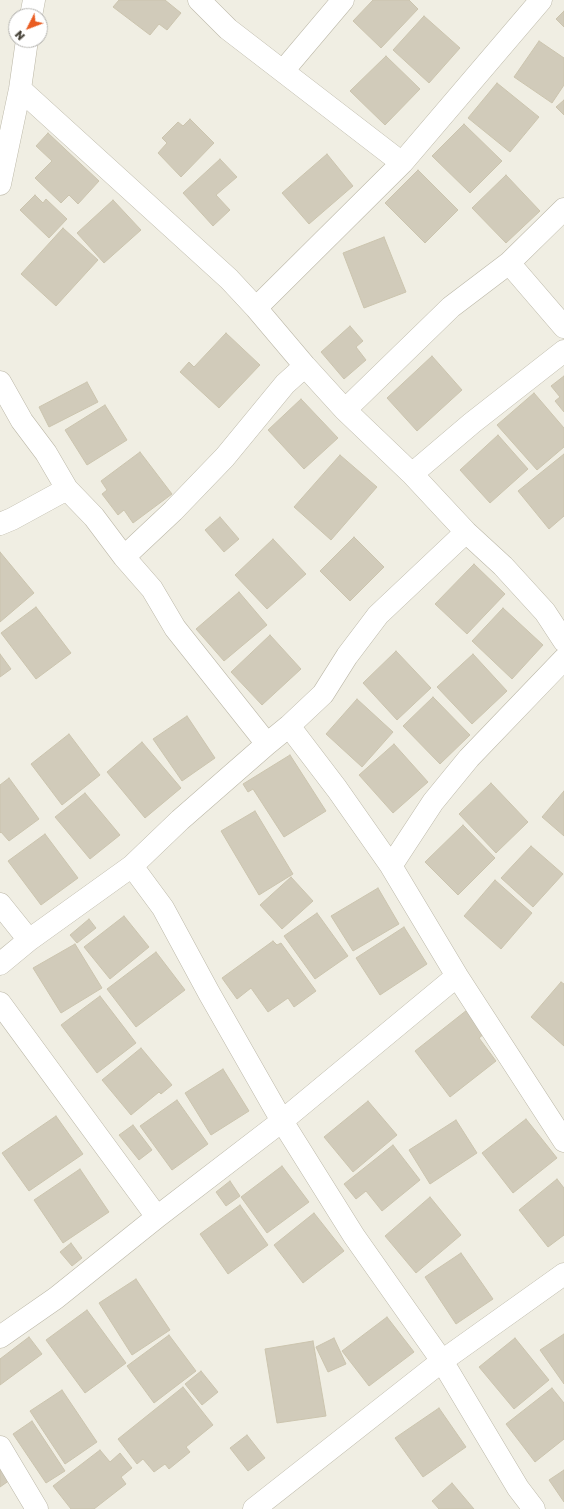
<!DOCTYPE html>
<style>
body{margin:0}
#map{position:relative;width:564px;height:1509px;overflow:hidden;background:#f0eee3;font-family:"Golos Text",sans-serif}
canvas{display:block}
.north{position:absolute;left:8px;top:8px;width:40px;height:40px;box-sizing:border-box;background:#fff;border:1px solid #b3b2ae;border-radius:50%;rotate:228deg;font-size:11px;font-weight:700;line-height:16px;text-align:center;color:#423e34}
.north::after{content:'';display:block;margin:auto;width:14px;height:18px;background:#e95c21;clip-path:polygon(50% 0,100% 100%,50% 72%,0 100%)}
</style>
<div id="map">
<canvas width="564" height="1509"></canvas>
<div class="north">N</div>
</div>
<script>
const ctx = document.querySelector('canvas').getContext('2d');
ctx.lineJoin = 'round';
function paint(path, color) { ctx.fillStyle = color; ctx.fill(path, 'evenodd'); }
const shape = rows => new Path2D(rows.map(r => 'M' + r).join(''));
function strokePath(path, color, width, dash) { ctx.strokeStyle = color; ctx.lineWidth = width; ctx.lineCap = dash ? 'butt' : 'round'; ctx.setLineDash(dash || []); ctx.stroke(path); }
const building = shape([
 [119,0,165,0,181,13,167,30,159,24,150,35,113,7,119,0],
 [373,0,409,0,418,9,381,48,353,21,373,0],
 [564,11,564,27,556,19,564,11],
 [424,16,460,48,429,83,393,50,424,16],
 [539,41,564,58,564,85,552,103,514,77,539,41],
 [386,56,420,89,385,125,350,91,386,56],
 [497,83,539,117,510,152,468,118,497,83],
 [564,100,564,115,556,107,564,100],
 [190,119,214,143,181,177,158,153,167,143,162,138,178,122,183,126,190,119],
 [464,124,502,161,470,193,432,156,464,124],
 [48,133,99,181,78,204,69,195,61,203,35,178,52,161,36,146,48,133],
 [327,154,353,186,309,224,282,193,327,154],
 [220,159,237,177,216,195,230,210,213,226,183,193,220,159],
 [418,170,458,210,425,243,385,203,418,170],
 [506,175,540,211,506,243,472,208,506,175],
 [35,195,43,203,46,199,67,219,49,238,20,210,35,195],
 [113,200,141,230,104,263,77,233,113,200],
 [63,228,98,260,56,306,21,274,63,228],
 [384,237,406,292,364,308,343,253,384,237],
 [350,326,363,341,356,347,366,360,344,379,321,352,350,326],
 [226,333,260,365,219,408,180,372,189,362,194,367,226,333],
 [432,356,462,390,417,431,387,398,432,356],
 [564,376,564,412,555,401,560,397,551,386,564,376],
 [87,382,98,402,49,427,39,407,87,382],
 [534,393,564,428,564,447,537,470,497,425,534,393],
 [301,399,338,438,304,469,268,430,301,399],
 [105,405,127,440,87,465,65,430,105,405],
 [498,435,528,469,490,503,460,470,498,435],
 [140,452,172,494,133,523,124,510,118,515,102,494,107,490,101,481,140,452],
 [564,454,564,516,549,529,518,491,564,454],
 [340,455,377,487,331,540,294,507,340,455],
 [220,517,239,539,224,552,205,530,220,517],
 [354,537,384,567,350,601,320,571,354,537],
 [273,539,306,574,267,609,235,575,273,539],
 [0,552,34,593,0,622,0,552],
 [474,564,505,594,467,634,435,604,474,564],
 [239,592,267,625,224,661,196,629,239,592],
 [36,607,71,653,36,679,1,633,36,607],
 [503,608,543,645,512,679,472,641,503,608],
 [270,635,301,669,262,705,231,672,270,635],
 [396,651,431,688,397,720,363,683,396,651],
 [0,654,11,669,0,677,0,654],
 [473,654,507,691,472,724,437,687,473,654],
 [433,697,470,735,440,764,403,726,433,697],
 [357,699,393,732,362,767,326,734,357,699],
 [187,716,215,758,182,781,153,739,187,716],
 [69,734,100,775,62,805,31,764,69,734],
 [142,742,181,788,145,818,107,772,142,742],
 [394,744,428,782,393,813,359,775,394,744],
 [290,755,326,811,284,837,253,789,248,792,243,784,290,755],
 [9,778,39,819,9,841,1,832,0,833,0,785,9,778],
 [491,783,528,822,496,853,459,814,491,783],
 [564,791,564,836,542,817,564,791],
 [85,793,120,835,90,859,55,817,85,793],
 [255,811,293,874,259,895,221,831,255,811],
 [463,825,495,858,458,895,425,862,463,825],
 [45,834,78,878,41,905,8,861,45,834],
 [531,846,563,874,533,907,501,878,531,846],
 [291,877,313,901,282,929,260,905,291,877],
 [495,880,532,913,501,949,464,916,495,880],
 [378,888,399,924,353,951,331,916,378,888],
 [317,913,348,956,315,979,284,936,317,913],
 [124,916,149,947,110,979,84,947,124,916],
 [89,919,96,928,77,943,70,935,89,919],
 [404,927,427,964,380,995,356,958,404,927],
 [273,941,277,945,281,943,316,991,294,1007,288,998,268,1012,251,988,237,999,222,978,273,941],
 [75,944,102,988,61,1013,33,968,75,944],
 [156,952,185,990,136,1027,107,989,156,952],
 [561,982,564,984,564,1046,531,1017,561,982],
 [100,996,136,1043,97,1073,61,1025,100,996],
 [467,1010,485,1033,479,1038,496,1061,450,1097,415,1051,467,1010],
 [141,1048,172,1085,161,1094,159,1092,131,1115,102,1080,141,1048],
 [223,1069,249,1111,211,1135,185,1093,223,1069],
 [177,1100,208,1144,172,1170,140,1126,177,1100],
 [368,1101,397,1135,353,1172,324,1137,368,1101],
 [56,1116,83,1154,29,1191,2,1153,56,1116],
 [526,1119,557,1158,513,1193,482,1153,526,1119],
 [456,1120,477,1153,430,1184,409,1150,456,1120],
 [133,1125,152,1150,139,1160,119,1135,133,1125],
 [393,1145,420,1180,382,1211,366,1191,356,1199,344,1184,393,1145],
 [282,1166,309,1202,267,1233,241,1197,282,1166],
 [80,1169,109,1212,63,1243,34,1200,80,1169],
 [557,1179,564,1188,564,1235,548,1247,519,1210,557,1179],
 [230,1181,240,1196,226,1206,216,1192,230,1181],
 [430,1197,461,1235,416,1273,385,1236,430,1197],
 [240,1205,268,1245,228,1274,200,1234,240,1205],
 [314,1213,344,1251,303,1283,274,1245,314,1213],
 [71,1243,82,1258,72,1266,60,1252,71,1243],
 [461,1253,493,1299,456,1324,425,1277,461,1253],
 [136,1279,170,1330,132,1355,99,1303,136,1279],
 [87,1310,126,1363,85,1393,46,1340,87,1310],
 [387,1317,414,1352,369,1386,342,1351,387,1317],
 [564,1334,564,1384,540,1350,564,1334],
 [169,1335,196,1371,154,1403,127,1366,169,1335],
 [29,1337,42,1354,0,1385,0,1359,29,1337],
 [334,1338,346,1364,328,1372,316,1347,334,1338],
 [515,1338,549,1380,514,1409,479,1367,515,1338],
 [313,1341,326,1416,277,1423,265,1349,313,1341],
 [201,1371,218,1392,202,1405,185,1384,201,1371],
 [183,1387,213,1425,186,1447,190,1452,169,1469,165,1464,154,1472,143,1459,137,1464,118,1439,183,1387],
 [552,1388,564,1403,564,1439,535,1462,506,1424,552,1388],
 [62,1390,97,1442,65,1464,30,1411,62,1390],
 [439,1408,466,1447,423,1477,395,1438,439,1408],
 [32,1421,65,1471,46,1483,13,1434,32,1421],
 [247,1435,265,1458,248,1471,230,1448,247,1435],
 [100,1450,110,1462,120,1453,132,1468,121,1477,126,1484,94,1509,71,1509,53,1486,100,1450],
 [0,1467,10,1480,0,1487,0,1467],
 [564,1470,564,1502,549,1480,564,1470],
 [452,1483,474,1509,439,1509,432,1501,452,1483]
]);
paint(building, '#d1cbba');
strokePath(building, '#cbc4ae', 1);
const minor = shape([
 [199,0,228,29,402,163],
 [31,16,34,0],
 [283,71,343,0],
 [20,89,229,279,256,308,305,366,345,410,412,474,466,532,503,566,545,612,564,641],
 [0,184,20,89,27,40],
 [509,263,564,327],
 [256,308,402,163,541,0],
 [0,382,22,421,46,453,67,489,94,517,124,557,152,589,175,628,267,744],
 [345,410,451,307,509,263,564,209],
 [412,474,472,423,564,351],
 [0,524,12,519,67,489],
 [124,557,173,511,225,457,285,384,305,366],
 [289,726,337,789,391,866,457,976,564,1141],
 [132,866,163,908,209,993,282,1121,354,1236,442,1361,518,1488,534,1509],
 [391,866,433,802,469,758,564,659],
 [0,904,29,940],
 [0,964,29,940,132,866,180,820,267,744,289,726,323,694,347,656,378,615,466,532],
 [0,1003,157,1217],
 [0,1337,56,1298,157,1217,282,1121,457,976],
 [0,1447,37,1509],
 [254,1509,442,1361,564,1274]
]);
strokePath(minor, '#bbb7a7', 23);
strokePath(minor, '#fff', 22);
</script>
